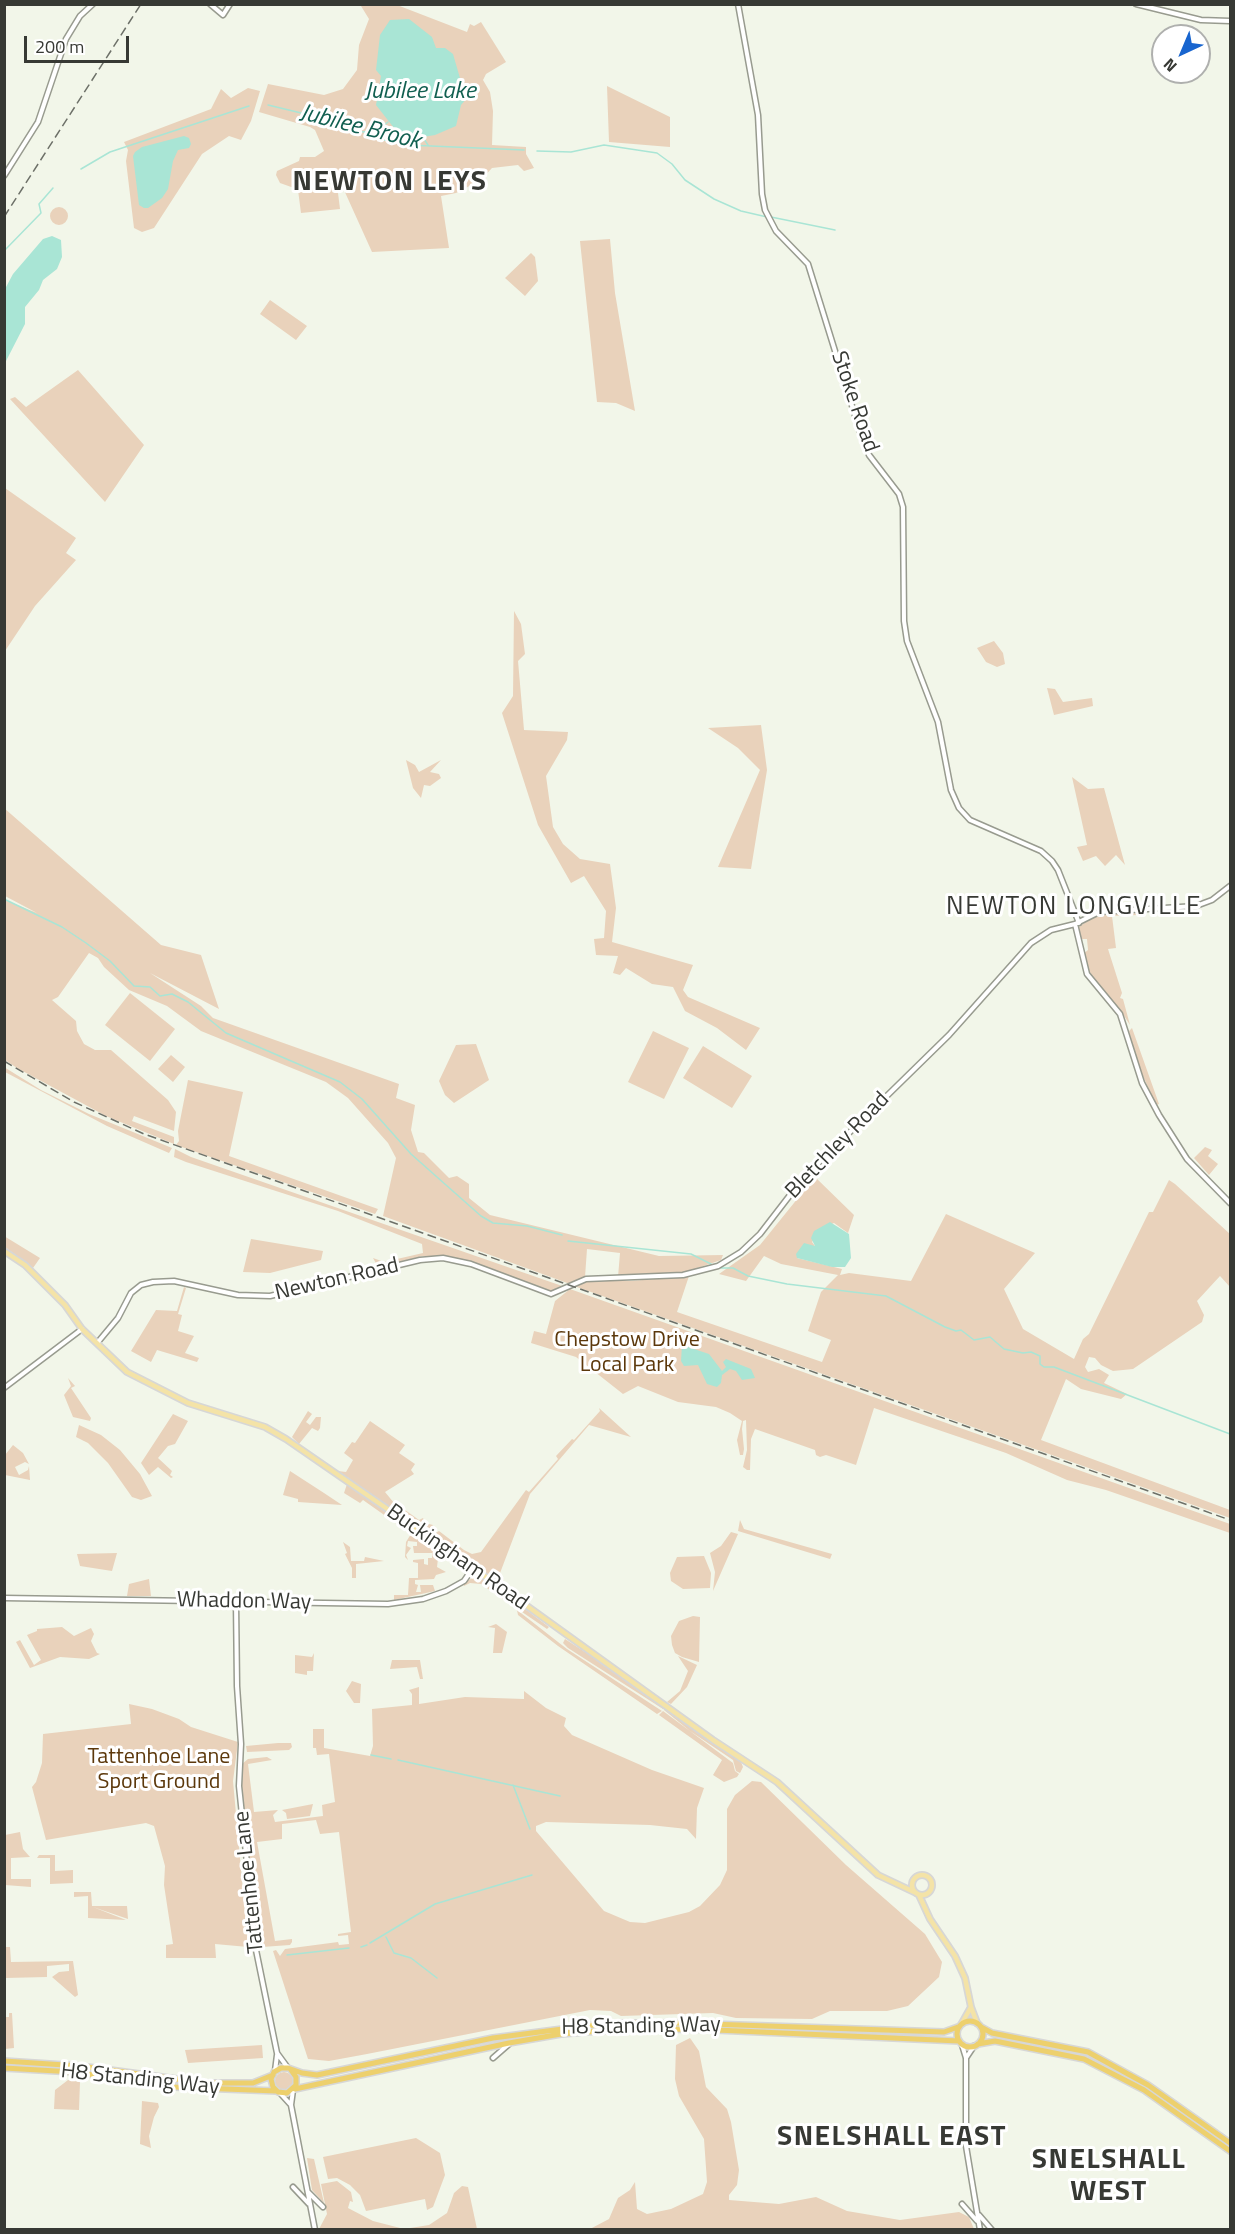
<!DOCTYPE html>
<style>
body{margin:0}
#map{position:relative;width:1235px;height:2234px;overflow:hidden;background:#f2f6e9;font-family:"Titillium Web",sans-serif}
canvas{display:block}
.frame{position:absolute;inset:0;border:6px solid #373934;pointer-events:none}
.north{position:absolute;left:1151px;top:24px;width:60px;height:60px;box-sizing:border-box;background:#fff;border:2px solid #afb0ae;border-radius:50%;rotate:224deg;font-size:16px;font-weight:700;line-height:24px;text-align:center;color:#373934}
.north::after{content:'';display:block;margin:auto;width:21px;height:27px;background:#1865cf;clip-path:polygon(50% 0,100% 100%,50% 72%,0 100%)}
.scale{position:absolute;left:24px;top:36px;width:105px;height:27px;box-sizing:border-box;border:3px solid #373934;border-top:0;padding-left:8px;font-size:18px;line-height:21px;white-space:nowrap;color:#373934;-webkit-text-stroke:4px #fff;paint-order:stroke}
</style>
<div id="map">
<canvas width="1235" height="2234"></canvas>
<div class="frame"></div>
<div class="north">N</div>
<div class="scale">200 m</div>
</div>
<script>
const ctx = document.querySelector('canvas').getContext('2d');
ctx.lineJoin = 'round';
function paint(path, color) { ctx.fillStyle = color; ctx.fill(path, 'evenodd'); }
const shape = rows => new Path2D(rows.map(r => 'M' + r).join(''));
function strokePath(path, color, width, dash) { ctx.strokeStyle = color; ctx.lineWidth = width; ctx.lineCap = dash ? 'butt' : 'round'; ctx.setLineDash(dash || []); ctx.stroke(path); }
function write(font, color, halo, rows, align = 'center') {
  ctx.font = font + ' "Titillium Web",sans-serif'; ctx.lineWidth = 6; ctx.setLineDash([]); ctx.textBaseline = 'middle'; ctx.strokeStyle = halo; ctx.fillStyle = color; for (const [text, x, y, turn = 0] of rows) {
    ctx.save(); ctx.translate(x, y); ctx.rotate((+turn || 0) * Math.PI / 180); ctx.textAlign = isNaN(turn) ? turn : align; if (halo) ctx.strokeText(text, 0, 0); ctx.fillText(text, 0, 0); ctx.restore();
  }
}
paint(shape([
 [363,4,397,5,467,32,470,24,474,26,481,22,506,62,486,74,483,80,490,92,493,111,492,145,526,147,526,154,534,168,524,171,518,165,492,168,481,180,456,193,441,196,449,248,372,252,339,179,294,188,280,183,276,175,277,171,299,161,300,157,315,157,324,151,315,130,310,127,259,112,268,84,324,95,343,89,357,70,359,45,369,19,361,6],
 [607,86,670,117,670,147,609,142],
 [248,88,260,91,251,121,241,140,229,136,202,154,154,228,142,232,134,228,126,161,128,150,124,142,211,109,221,89,231,98],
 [337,185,340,209,301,213,298,190],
 '50 216a9 9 0 1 1 18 0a9 9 0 1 1-18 0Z',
 [610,239,615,293,635,411,616,403,597,402,580,241],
 [531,253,535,257,538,281,525,296,505,278],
 [270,300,307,326,296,340,260,314],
 [78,370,144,445,105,502,10,399,15,397,26,407],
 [5,488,76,538,66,553,76,560,35,606,5,651],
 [514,611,521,624,525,654,518,661,524,730,568,732,567,740,546,776,553,827,563,844,580,859,610,864,616,908,612,942,693,965,683,990,688,997,760,1028,746,1050,717,1028,685,1011,673,987,652,984,626,968,620,975,613,973,618,956,596,955,594,939,604,938,606,911,584,876,571,883,538,825,502,713,513,696],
 [994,641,1003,653,1005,664,997,667,986,662,977,648],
 [1047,688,1055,689,1063,702,1092,698,1093,706,1054,715],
 [761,725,767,770,751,869,718,867,760,770,738,748,708,728],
 [406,760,415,765,419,772,441,760,430,772,439,774,441,778,430,786,424,785,421,798,413,788],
 [1072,777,1088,789,1104,788,1125,865,1116,855,1105,866,1096,856,1083,861,1077,847,1087,845],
 [4,808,161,945,201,955,219,1009,150,973,201,1006,213,1018,399,1084,396,1098,415,1105,411,1130,418,1152,424,1153,449,1178,457,1176,469,1184,469,1198,490,1215,659,1256,723,1255,721,1260,683,1273,618,1277,620,1253,587,1249,585,1277,570,1284,383,1216,396,1158,388,1143,348,1098,326,1082,201,1031,167,1006,129,990,104,967,98,958,89,953,58,997,52,1000,76,1021,77,1031,84,1044,95,1050,111,1050,168,1100,176,1112,174,1131,134,1116,132,1121,174,1137,174,1144,106,1116,17,1068,5,1060,5,900,37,913,5,896],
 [1133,911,1137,915,1112,916,1116,948,1108,949,1122,993,1120,998,1123,999,1130,1025,1119,1008,1099,987,1086,966,1083,954,1088,950,1087,939,1080,939,1079,927,1095,915,1107,912],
 [130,993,175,1029,150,1061,105,1025],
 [1132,1028,1159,1104,1156,1105,1138,1065,1129,1031],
 [653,1031,689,1048,664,1099,628,1082],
 [476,1044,489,1080,454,1103,445,1095,439,1081,456,1045],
 [703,1046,752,1076,732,1108,683,1078],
 [171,1055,185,1067,173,1082,158,1069],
 [4,1067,41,1090,89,1114,172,1148,169,1153,107,1126,5,1072],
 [188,1080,243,1092,229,1156,378,1209,375,1214,176,1145,179,1141,178,1131],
 [1205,1147,1212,1150,1208,1156,1218,1164,1209,1175,1194,1158],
 [175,1149,191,1157,565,1287,554,1292,547,1292,460,1259,445,1256,423,1256,378,1267,373,1258,384,1262,423,1253,422,1244,338,1211,186,1162,174,1157],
 [815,1177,854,1215,848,1233,834,1223,821,1229,812,1242,815,1246,797,1258,842,1269,840,1275,849,1273,911,1281,946,1214,1035,1253,1004,1289,1023,1329,1074,1359,1083,1339,1089,1334,1149,1212,1153,1212,1169,1180,1175,1184,1230,1234,1230,1287,1220,1276,1197,1301,1204,1315,1202,1322,1133,1369,1113,1371,1101,1365,1095,1358,1089,1357,1085,1367,1088,1372,1099,1369,1109,1375,1104,1383,1127,1394,1121,1399,1081,1389,1066,1379,1041,1440,1230,1510,1230,1518,574,1286,589,1281,631,1281,689,1276,677,1312,822,1362,831,1340,808,1331,821,1292,838,1275,781,1264,764,1256,746,1281,719,1274,760,1245],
 [4,1236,40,1258,33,1268,5,1247],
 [251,1239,323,1251,321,1260,270,1273,243,1272],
 [184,1287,186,1288,178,1314,182,1315,178,1331,194,1336,185,1353,199,1358,197,1362,157,1350,151,1362,131,1351,156,1310,177,1311],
 [570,1289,1230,1524,1230,1533,1106,1490,1067,1480,1006,1453,874,1408,856,1465,826,1455,820,1457,816,1455,815,1450,755,1429,751,1439,750,1470,747,1470,743,1467,747,1450,746,1420,743,1421,742,1429,744,1449,743,1455,740,1455,737,1440,742,1421,730,1413,716,1407,678,1402,638,1386,623,1394,576,1357,531,1343,534,1331,546,1334,555,1301],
 [68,1378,75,1386,71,1388,91,1418,90,1421,73,1417,64,1395,71,1386],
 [599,1408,631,1437,589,1425,530,1494,497,1581,436,1541,434,1534,439,1531,464,1550,472,1554,481,1552,526,1490,529,1492,558,1459,556,1456,572,1439,574,1440,600,1411],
 [308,1411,312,1414,306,1422,310,1425,316,1417,321,1417,320,1428,318,1431,312,1428,299,1444,292,1437],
 [173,1414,188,1421,175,1444,168,1446,158,1458,172,1471,170,1475,173,1477,171,1478,158,1467,149,1475,141,1463],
 [370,1421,405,1445,399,1453,415,1464,411,1470,414,1474,385,1492,399,1509,401,1507,419,1520,423,1518,425,1523,433,1525,431,1533,426,1533,338,1471,346,1472,353,1460,344,1453,352,1442,355,1443],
 [79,1425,101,1435,120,1450,140,1474,152,1496,141,1500,132,1497,108,1463,88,1443,76,1437],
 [13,1445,23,1453,29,1464,25,1462,15,1467,19,1475,28,1470,29,1466,30,1480,5,1475,5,1455],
 [290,1471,324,1493,342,1505,298,1502,298,1499,283,1495],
 [347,1484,400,1520,397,1524,363,1500,360,1503,344,1493],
 [740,1520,744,1529,832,1554,830,1559,738,1531],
 [731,1532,738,1534,713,1591,715,1572,710,1553,721,1546],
 [411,1534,428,1547,439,1550,437,1567,446,1572,436,1575,434,1579,415,1580,415,1584,418,1585,416,1592,421,1592,420,1585,433,1585,435,1591,394,1600,394,1595,408,1595,409,1578,418,1578,418,1563,413,1562,413,1560,424,1559,424,1564,428,1565,428,1558,432,1558,432,1553,414,1553,413,1546,417,1546,417,1542,408,1541,407,1546,411,1548,406,1555,408,1560,405,1557,406,1542],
 [343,1542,350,1547,351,1561,364,1561,365,1557,384,1561,356,1564,356,1578,352,1578,352,1568,345,1554,347,1553],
 [117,1553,112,1571,80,1566,77,1554],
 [704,1556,711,1573,710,1588,683,1589,671,1581,670,1573,677,1557],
 [475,1576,481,1576,549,1627,547,1629,481,1584,470,1583,464,1586,463,1584],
 [149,1579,151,1596,127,1596,129,1584],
 [517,1610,567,1649,662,1711,657,1714,558,1646,518,1615],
 [693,1616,700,1617,699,1662,682,1657,675,1653,672,1645,671,1636,679,1621],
 [496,1624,507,1632,502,1653,493,1653,495,1628,488,1627],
 [62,1627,74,1636,91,1628,94,1634,91,1641,97,1653,100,1654,89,1659,60,1657,30,1668,16,1642,20,1640,34,1665,41,1660,27,1635,37,1631,37,1629],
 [565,1639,633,1683,664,1707,663,1709,568,1648,563,1643],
 [314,1653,313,1671,307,1671,307,1675,295,1673,295,1655,312,1657],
 [678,1656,697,1665,687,1687,671,1704,667,1702,680,1691,688,1671],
 [392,1660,420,1660,423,1679,420,1679,417,1667,390,1669],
 [352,1681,361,1684,360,1703,354,1703,346,1691],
 [419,1687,419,1704,465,1697,524,1699,524,1691,546,1708,566,1718,564,1726,572,1735,652,1770,704,1788,697,1808,696,1839,687,1829,650,1825,546,1822,536,1826,536,1831,604,1911,630,1922,645,1923,689,1912,700,1906,720,1885,727,1870,727,1809,735,1795,752,1781,761,1782,846,1865,925,1934,942,1962,939,1977,908,2006,887,2011,830,2011,812,2019,736,2018,713,2013,621,2016,611,2011,590,2010,367,2054,329,2061,308,2059,273,1951,276,1950,280,1956,285,1949,338,1942,339,1945,349,1944,348,1935,338,1936,338,1934,351,1932,339,1832,320,1834,316,1820,282,1824,282,1839,257,1842,275,1941,292,1939,292,1942,290,1945,262,1947,258,1943,246,1834,241,1785,242,1764,248,1759,267,1757,272,1760,248,1764,254,1812,278,1810,273,1815,275,1822,323,1816,322,1805,335,1802,329,1754,317,1755,316,1748,313,1748,313,1729,324,1729,324,1748,370,1756,373,1746,372,1709,412,1705,412,1694,409,1690],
 [129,1704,152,1709,179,1719,191,1727,238,1742,233,1781,248,1947,215,1944,216,1958,166,1958,166,1945,173,1944,164,1885,165,1866,154,1826,146,1823,46,1840,32,1787,36,1782,42,1763,43,1734,131,1724],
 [666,1708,741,1762,743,1767,740,1773,736,1771,733,1760,690,1731,664,1710],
 [663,1711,733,1763,735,1771,739,1774,737,1777,724,1782,713,1775,722,1760,659,1715],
 [278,1743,291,1743,292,1747,289,1750,247,1752,246,1746],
 [313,1804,310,1816,287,1819,286,1813,282,1810],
 [20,1832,23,1849,30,1857,11,1858,11,1879,31,1879,31,1887,5,1885,5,1835],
 [39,1855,55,1855,55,1871,73,1870,73,1883,50,1884,50,1858,37,1858],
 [74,1892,91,1892,92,1906,127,1906,128,1919,93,1907,126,1920,88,1918,88,1896,74,1897],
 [4,1947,10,1947,11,1962,73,1961,78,1995,75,1997,52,1977,59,1972,69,1971,69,1964,47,1966,47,1977,5,1978],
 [9,2013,12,2013,14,2048,5,2049,6,2017,9,2017],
 [690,2038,699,2051,706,2087,727,2109,731,2122,739,2170,737,2185,729,2195,729,2200,779,2204,816,2197,847,2211,900,2220,959,2212,969,2217,974,2229,590,2229,609,2219,618,2198,630,2190,635,2182,637,2209,647,2214,671,2209,703,2194,707,2182,704,2139,679,2096,675,2079,676,2045],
 [262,2045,263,2058,188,2063,185,2050],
 '275 2081a9 9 0 1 1 18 0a9 9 0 1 1-18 0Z',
 [68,2080,80,2082,79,2110,54,2109,55,2090],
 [142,2101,158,2103,159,2107,154,2117,149,2136,151,2148,140,2144],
 [416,2138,440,2153,445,2175,433,2207,427,2210,425,2199,366,2211,360,2195,350,2185,337,2178,328,2179,323,2157],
 [307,2158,314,2159,324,2203,312,2190],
 [337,2181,351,2192,353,2202,350,2201,348,2208,373,2221,404,2229,429,2225,447,2213,454,2193,462,2186,468,2187,477,2229,319,2229,327,2214,321,2184]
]), '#e9d2bb');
paint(shape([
 [409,19,432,37,436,48,445,48,453,54,462,85,466,88,467,98,461,105,456,126,435,135,417,138,398,133,376,105,381,76,376,70,380,35,390,20],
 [184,136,189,138,191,144,189,148,178,150,173,161,168,189,162,198,148,208,144,208,139,205,133,156,135,152,142,147],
 [52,236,61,240,62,257,57,269,43,280,39,290,25,307,25,324,5,363,5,289,13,274,43,239],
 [830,1222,849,1234,851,1258,845,1267,832,1267,797,1258,796,1254,804,1243,815,1246,811,1238,814,1231],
 [682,1345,709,1354,722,1371,726,1367,723,1362,726,1359,751,1369,755,1378,742,1380,736,1371,730,1369,722,1375,721,1383,717,1387,707,1384,698,1365,684,1366,681,1361]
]), '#a9e5d5');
strokePath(shape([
 [268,105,326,119,343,129,364,132,370,137,408,145,524,150],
 [364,132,380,128,388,122],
 [422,136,428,145],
 [537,151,571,152,604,145,657,153,672,164,685,180,714,199,741,211,767,217],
 [81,169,110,152,249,106],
 [771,217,835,230],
 [4,251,41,213,39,204,53,188],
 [4,899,62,927,86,943,110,961,134,986,150,987,160,996,172,994,188,1002,226,1033,340,1082,362,1099,411,1154,481,1216,493,1223,527,1226,562,1235],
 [568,1241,691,1254,711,1264],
 [721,1268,733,1268,748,1276,787,1284,886,1296,945,1327,956,1331,961,1330,974,1340,990,1337,1004,1349,1023,1353,1031,1352,1040,1356,1040,1364,1044,1367,1054,1367,1230,1434],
 [371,1755,391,1759],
 [398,1760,560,1796],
 [513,1785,530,1829],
 [386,1937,394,1953,411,1958,437,1978],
 [370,1943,435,1904,532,1875],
 [361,1947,367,1945],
 [287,1955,349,1948]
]), '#a9e5d5', 1.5);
const minor = shape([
 [210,4,223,15,230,4],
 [738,4,758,115,762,194,765,210,776,231,808,264,862,438,869,455,899,494,903,507,904,621,907,641,938,722,951,790,959,808,970,820,1041,851,1052,861,1058,870,1079,923],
 [1136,4,1201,20,1230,21],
 [4,176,38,122,66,39,80,16,93,4],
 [1075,924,1087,974,1120,1014,1142,1083,1159,1115,1187,1159,1230,1203],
 [98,1342,118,1318,131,1293,141,1285,153,1282,174,1281,238,1295,270,1296,420,1260,443,1258,471,1264,551,1294,586,1279,683,1275,718,1266,741,1252,760,1234,804,1177,949,1035,1031,943,1051,930,1075,924,1099,912,1196,906,1212,900,1230,886],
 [4,1388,82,1329],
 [4,1598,388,1604,423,1599,446,1591,464,1581,473,1568],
 [236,1602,237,1686,241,1744,239,1786,256,1950,277,2053,288,2068],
 [962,2045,966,2058,966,2146,980,2230],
 [493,2058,509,2044],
 [966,2058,974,2046],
 [275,2071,277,2055],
 [293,2090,291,2105,315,2230],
 [280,2093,290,2104],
 [293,2187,309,2204],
 [308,2192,323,2207],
 [962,2204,977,2221],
 [979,2215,992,2230]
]);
const major = shape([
 [4,1251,25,1265,65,1305,82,1329,127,1372,188,1403,265,1427,286,1439,509,1593,713,1740,777,1782,878,1875,914,1892],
 '912 1885a10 10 0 1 1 20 0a10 10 0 1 1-20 0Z',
 [919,1895,930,1919,955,1956,965,1978,971,2007,977,2023],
 [962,2023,971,2007]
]);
const highway = shape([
 '957 2034a13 13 0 1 1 26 0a13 13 0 1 1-26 0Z',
 [981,2027,992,2033,1088,2052,1148,2085,1230,2143],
 [978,2044,995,2041,1084,2059,1144,2090,1230,2151],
 [4,2061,80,2066,206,2083,253,2083,273,2075],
 [4,2068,74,2072,175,2087,276,2091],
 [291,2070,296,2077,296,2085,287,2093,278,2092,273,2087,271,2079,274,2072,281,2068,288,2068,302,2073,317,2075,493,2038,609,2023,680,2023,944,2032,958,2027],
 [295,2089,509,2043,561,2034,611,2030,694,2029,959,2041]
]);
strokePath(minor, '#989b8f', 7);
strokePath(major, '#d7d7d6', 8);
strokePath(highway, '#d7d7d6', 8);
strokePath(minor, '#fff', 4);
strokePath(major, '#f4e3a7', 4.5);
strokePath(highway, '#edd06d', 5);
strokePath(shape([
 [4,217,141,4],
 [4,1061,74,1102,144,1134,1230,1520]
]), '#6d7068', 1.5, [9, 4.5]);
write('22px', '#373934', '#fff', [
 ["Stoke Road",854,402,71],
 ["Bletchley Road",838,1146,-46],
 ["Newton Road",337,1280,-13],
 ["Buckingham Road",457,1558,35],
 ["Whaddon Way",244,1602,1],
 ["Tattenhoe Lane",250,1882,-96],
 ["H8 Standing Way",641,2027,-1],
 ["H8 Standing Way",140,2080,6]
]);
write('22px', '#5c380b', '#fff', [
 ["Chepstow Drive",627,1341],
 ["Local Park",627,1366],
 ["Tattenhoe Lane",159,1758],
 ["Sport Ground",159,1783]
]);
write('italic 24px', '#115f50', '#fff', [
 ["Jubilee Lake",420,92],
 ["Jubilee Brook",360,128,14]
]);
ctx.letterSpacing = '1.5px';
write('26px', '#373934', '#fff', [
 ["NEWTON LONGVILLE",1074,908]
]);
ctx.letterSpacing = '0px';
ctx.letterSpacing = '1.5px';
write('bold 28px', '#373934', '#fff', [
 ["NEWTON LEYS",390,183],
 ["SNELSHALL EAST",892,2138],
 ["SNELSHALL",1109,2161],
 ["WEST",1109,2193]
]);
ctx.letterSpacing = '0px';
</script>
